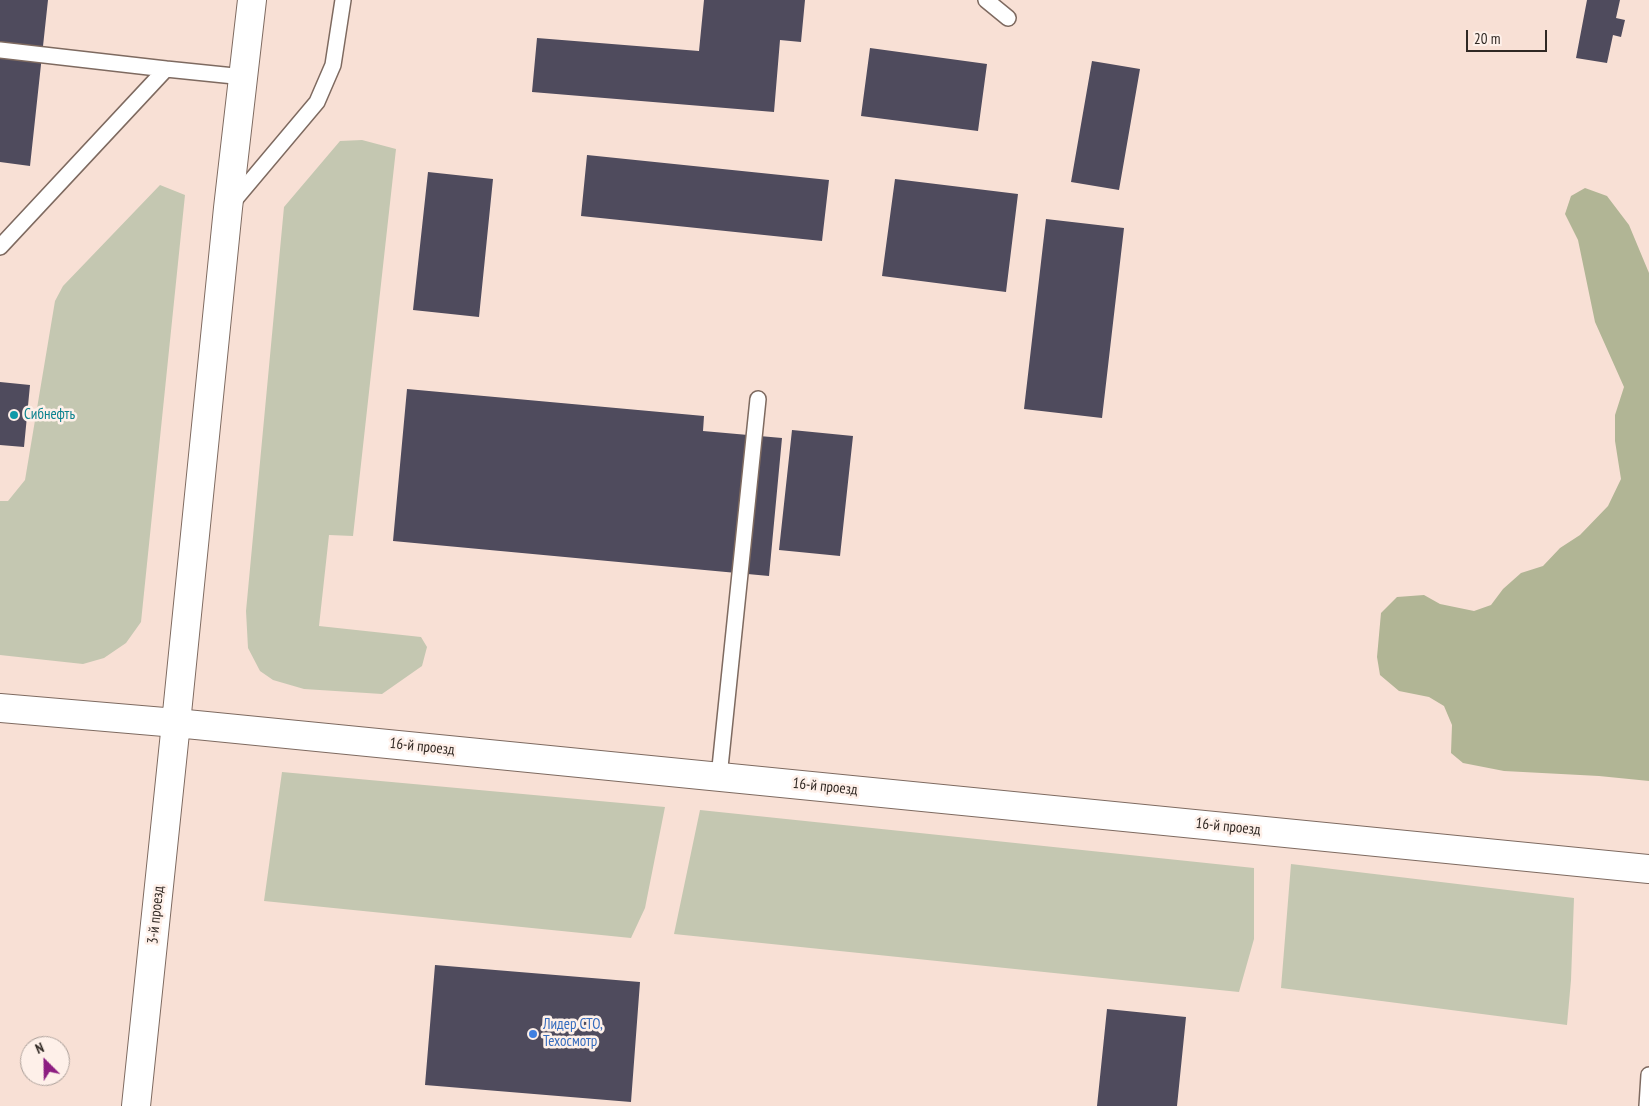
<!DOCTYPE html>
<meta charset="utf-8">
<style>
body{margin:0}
#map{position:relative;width:1649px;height:1106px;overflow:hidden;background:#f8e0d5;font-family:"PT Sans Narrow",sans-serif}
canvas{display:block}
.north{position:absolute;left:20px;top:1036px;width:50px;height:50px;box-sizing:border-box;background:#fef0e9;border:1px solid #aca09a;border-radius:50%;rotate:337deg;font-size:14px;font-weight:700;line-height:20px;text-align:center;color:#302823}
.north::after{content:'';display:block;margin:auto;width:18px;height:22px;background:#8d1e81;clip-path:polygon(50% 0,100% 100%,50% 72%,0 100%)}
.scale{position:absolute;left:1466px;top:30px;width:81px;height:22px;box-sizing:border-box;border:2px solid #302823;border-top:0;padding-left:6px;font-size:15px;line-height:18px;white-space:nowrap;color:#302823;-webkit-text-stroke:4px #fef0e9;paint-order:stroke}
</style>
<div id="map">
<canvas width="1649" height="1106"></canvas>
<div class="north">N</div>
<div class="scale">20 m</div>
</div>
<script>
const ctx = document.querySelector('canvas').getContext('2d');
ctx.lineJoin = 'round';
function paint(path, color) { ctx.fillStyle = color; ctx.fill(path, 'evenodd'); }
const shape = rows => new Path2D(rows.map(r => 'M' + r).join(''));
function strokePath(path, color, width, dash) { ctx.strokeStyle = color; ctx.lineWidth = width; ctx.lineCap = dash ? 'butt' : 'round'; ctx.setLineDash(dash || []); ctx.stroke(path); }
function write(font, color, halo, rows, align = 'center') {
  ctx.font = font + ' "PT Sans Narrow",sans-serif'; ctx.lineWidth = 5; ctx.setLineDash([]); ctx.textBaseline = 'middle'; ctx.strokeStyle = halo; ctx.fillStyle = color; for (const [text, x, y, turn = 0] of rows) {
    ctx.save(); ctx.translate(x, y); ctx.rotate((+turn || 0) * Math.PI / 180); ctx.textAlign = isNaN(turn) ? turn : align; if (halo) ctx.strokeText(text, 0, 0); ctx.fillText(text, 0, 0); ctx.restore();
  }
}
paint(shape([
 [362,140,396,149,353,536,329,535,319,626,421,637,427,647,422,666,382,694,304,689,273,680,260,671,248,648,246,611,284,207,340,141],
 [160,185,185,195,141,622,126,643,104,658,83,664,0,655,0,501,8,501,25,480,55,301,63,286],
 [282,772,665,807,645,908,631,938,264,901],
 [700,810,1254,868,1254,939,1239,992,674,934],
 [1291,864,1574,898,1571,980,1567,1025,1281,988]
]), '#c4c7b1');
paint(shape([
 [1585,188,1607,196,1629,225,1649,273,1649,781,1599,776,1504,771,1463,763,1451,753,1452,725,1444,706,1429,697,1399,691,1380,675,1377,657,1381,613,1397,597,1424,595,1440,604,1474,611,1491,605,1503,589,1521,573,1543,566,1560,548,1580,535,1608,506,1621,479,1615,441,1615,415,1624,387,1595,322,1578,240,1565,214,1571,196]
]), '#b1b595');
paint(shape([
 [0,0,48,0,30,166,0,162],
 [704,0,805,0,801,42,780,40,774,112,532,92,537,38,699,51],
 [1587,0,1620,0,1616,18,1625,20,1621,37,1613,35,1607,63,1576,58],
 [870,48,987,64,978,131,861,116],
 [1092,61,1140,69,1119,190,1071,182],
 [587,155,829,180,822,241,581,216],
 [428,172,493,179,479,317,413,310],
 [895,179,1018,194,1006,292,882,276],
 [1046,219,1124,228,1102,418,1024,409],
 [0,382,30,385,24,447,0,445],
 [407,389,704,416,703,431,782,438,769,576,393,541],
 [792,430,853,436,840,556,779,550],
 [435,965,640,982,631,1102,425,1085],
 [1107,1009,1186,1017,1177,1106,1097,1106]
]), '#4f4b5d');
const lane = shape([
 [986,0,1008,18],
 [0,50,166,69],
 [232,203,317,102,333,65,343,0],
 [0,247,166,69,244,77],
 [719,777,758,399],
 [1647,1106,1649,1075]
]);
const street = shape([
 [0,708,176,723,228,208,252,0]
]);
const secondary = shape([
 [136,1106,176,723,1649,869]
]);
strokePath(lane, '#7e6a60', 18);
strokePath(street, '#7e6a60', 30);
strokePath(secondary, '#7e6a60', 30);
strokePath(lane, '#fff', 15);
strokePath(street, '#fff', 28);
strokePath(secondary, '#fff', 28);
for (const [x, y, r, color] of [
 [14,415,5,"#0f9aa8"],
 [533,1034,5,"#3f7fe0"]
]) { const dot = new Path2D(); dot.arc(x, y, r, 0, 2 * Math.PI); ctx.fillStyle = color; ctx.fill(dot); strokePath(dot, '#fef0e9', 2); }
write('15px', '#0d838f', '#fef0e9', [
 ["Сибнефть",24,415]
], 'left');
write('15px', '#302823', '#fef0e9', [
 ["16-й проезд",422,747,6],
 ["16-й проезд",825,787,6],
 ["16-й проезд",1228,827,6],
 ["3-й проезд",156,915,-84]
]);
write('15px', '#366cbe', '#fef0e9', [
 ["Лидер СТО,",543,1025],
 ["Техосмотр",543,1042]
], 'left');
</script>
